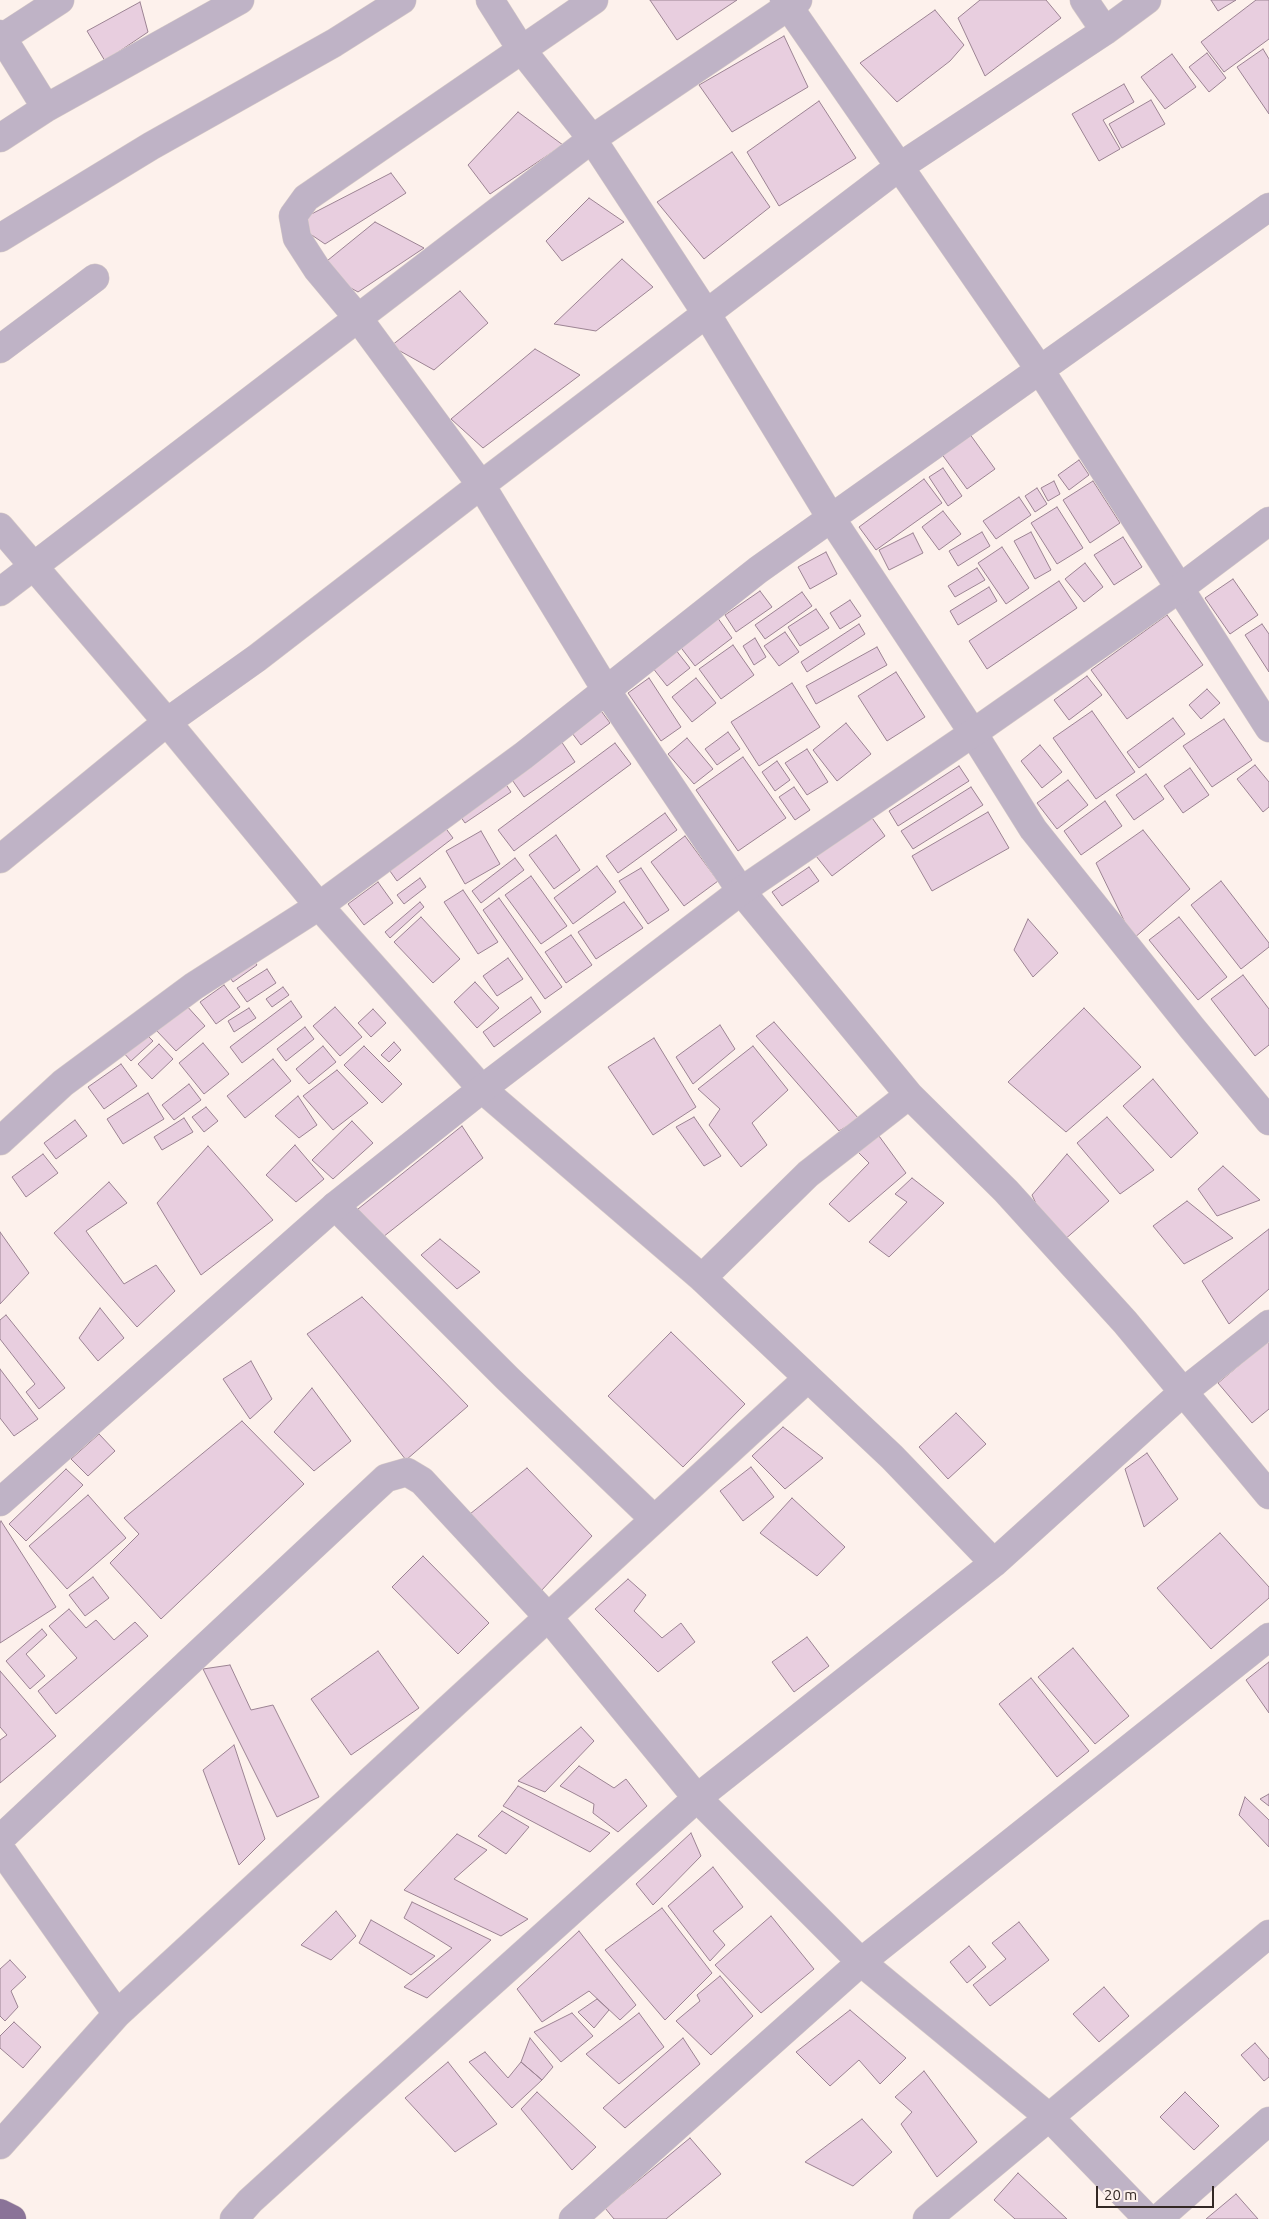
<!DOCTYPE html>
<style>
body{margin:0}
#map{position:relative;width:1269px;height:2219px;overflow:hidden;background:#fdf1ec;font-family:Ubuntu,sans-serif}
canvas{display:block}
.scale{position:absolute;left:1096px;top:2186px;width:118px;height:22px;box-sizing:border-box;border:2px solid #332824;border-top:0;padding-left:6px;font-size:15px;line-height:18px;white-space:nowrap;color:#332824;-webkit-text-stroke:4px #fdf1ec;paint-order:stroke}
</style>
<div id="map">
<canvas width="1269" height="2219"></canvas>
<div class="scale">20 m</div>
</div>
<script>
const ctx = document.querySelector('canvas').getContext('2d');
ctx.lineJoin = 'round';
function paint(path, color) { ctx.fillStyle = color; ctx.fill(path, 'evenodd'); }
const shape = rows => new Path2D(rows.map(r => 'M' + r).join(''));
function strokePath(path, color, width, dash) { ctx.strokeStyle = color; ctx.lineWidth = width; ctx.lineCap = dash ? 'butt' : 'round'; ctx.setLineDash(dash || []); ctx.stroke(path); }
const building = shape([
 [650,0,737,0,677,40,650,0],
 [980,0,1046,0,1061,18,985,76,958,18,980,0],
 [1211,0,1236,0,1218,11,1211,0],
 [1256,0,1269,0,1269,39,1224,72,1201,42,1256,0],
 [140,2,148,32,105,61,87,31,140,2],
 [935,10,964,45,950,61,897,102,860,63,935,10],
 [784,36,808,87,732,132,699,85,784,36],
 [1263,49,1269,59,1269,114,1237,67,1263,49],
 [1207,53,1226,78,1209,92,1189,67,1207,53],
 [1172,54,1196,87,1165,109,1141,77,1172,54],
 [1124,84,1134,102,1103,120,1120,149,1099,161,1072,114,1124,84],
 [1151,100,1165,124,1122,148,1109,124,1151,100],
 [819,101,856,158,779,206,747,152,819,101],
 [518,112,563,145,490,194,468,165,518,112],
 [732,152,770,207,704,259,657,202,732,152],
 [391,173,406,193,325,244,294,223,391,173],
 [589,198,624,222,562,261,546,241,589,198],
 [375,222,424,248,358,292,317,269,375,222],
 [622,259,653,287,596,331,554,324,622,259],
 [460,291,488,323,434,370,391,346,460,291],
 [535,349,580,375,483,448,451,419,535,349],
 [969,433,995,469,967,489,941,453,969,433],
 [1079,460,1089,475,1069,490,1058,475,1079,460],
 [943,468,962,496,948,506,929,477,943,468],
 [924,479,942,503,876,550,859,527,924,479],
 [1054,481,1060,494,1048,501,1041,488,1054,481],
 [1093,481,1120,523,1090,543,1063,500,1093,481],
 [1037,488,1047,504,1035,512,1025,496,1037,488],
 [1019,497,1031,515,996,539,983,521,1019,497],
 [1057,507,1083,548,1057,564,1031,523,1057,507],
 [943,511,961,534,939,550,922,527,943,511],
 [982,532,990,546,958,566,949,551,982,532],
 [1031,532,1051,570,1035,579,1014,541,1031,532],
 [913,533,923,553,889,570,879,550,913,533],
 [1123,537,1142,567,1114,585,1094,555,1123,537],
 [1002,547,1029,588,1006,604,978,563,1002,547],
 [826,552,837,574,810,589,798,567,826,552],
 [1085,563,1103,587,1084,602,1065,579,1085,563],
 [977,568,985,580,955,597,948,586,977,568],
 [1233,579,1258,615,1230,634,1205,598,1233,579],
 [1059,581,1077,608,987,669,969,641,1059,581],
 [989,587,997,601,958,625,950,611,989,587],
 [760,591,772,607,736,632,725,615,760,591],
 [802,592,812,606,765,639,755,625,802,592],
 [850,600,861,616,840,629,830,613,850,600],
 [816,609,829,628,800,646,788,627,816,609],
 [1167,615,1203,665,1127,719,1091,670,1167,615],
 [717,617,732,638,695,666,679,645,717,617],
 [859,624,865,634,807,672,801,662,859,624],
 [1262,624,1269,634,1269,672,1245,635,1262,624],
 [785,632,799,652,779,666,764,646,785,632],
 [755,638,766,657,754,665,743,646,755,638],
 [733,645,754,675,721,699,699,669,733,645],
 [877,647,887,665,816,704,806,686,877,647],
 [675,649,690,668,667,686,652,667,675,649],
 [896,672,925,717,887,741,858,696,896,672],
 [1087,676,1102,695,1069,720,1054,700,1087,676],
 [649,678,681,727,661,741,628,693,649,678],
 [696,678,716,703,692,722,672,697,696,678],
 [792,683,820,727,759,766,731,722,792,683],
 [1207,689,1220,703,1201,719,1189,705,1207,689],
 [599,708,610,723,581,745,569,729,599,708],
 [1092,711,1135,772,1096,799,1053,738,1092,711],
 [1173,718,1185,734,1139,768,1127,752,1173,718],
 [1224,719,1252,760,1212,787,1183,746,1224,719],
 [846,723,871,754,837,781,813,750,846,723],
 [728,732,740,749,717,765,705,749,728,732],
 [559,738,575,762,524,797,508,774,559,738],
 [687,738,713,769,694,784,668,754,687,738],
 [615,743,631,764,514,851,498,830,615,743],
 [1040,745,1062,772,1042,788,1021,761,1040,745],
 [807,749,828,782,807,795,785,763,807,749],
 [743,757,786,818,738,851,696,790,743,757],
 [777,761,790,780,775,791,762,772,777,761],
 [1255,765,1269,782,1269,807,1263,812,1237,779,1255,765],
 [959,766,969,781,898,826,889,811,959,766],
 [1190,768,1209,795,1183,813,1164,786,1190,768],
 [1146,774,1164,799,1134,820,1116,795,1146,774],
 [503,780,511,792,465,823,456,810,503,780],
 [1068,780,1088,805,1057,829,1037,803,1068,780],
 [794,787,810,810,795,820,779,797,794,787],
 [971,787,983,805,913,849,901,831,971,787],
 [1105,801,1122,826,1081,855,1064,831,1105,801],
 [988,812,1009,848,932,891,912,856,988,812],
 [665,813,677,830,618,873,606,856,665,813],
 [870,815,885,836,832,876,816,856,870,815],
 [441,822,453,838,397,881,385,864,441,822],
 [1143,830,1190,889,1133,939,1096,863,1143,830],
 [481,831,500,864,465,884,446,851,481,831],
 [556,835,580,870,554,889,529,855,556,835],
 [685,836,718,881,684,906,651,862,685,836],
 [515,858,524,870,481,903,472,891,515,858],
 [597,866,616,892,573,924,554,898,597,866],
 [809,867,819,881,782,906,772,892,809,867],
 [641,868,669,910,648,924,619,881,641,868],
 [531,876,567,926,541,944,505,895,531,876],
 [420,878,426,887,404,904,397,895,420,878],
 [1221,881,1269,943,1269,947,1241,969,1191,905,1221,881],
 [378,882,393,903,364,925,348,904,378,882],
 [463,890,498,942,478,954,444,902,463,890],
 [499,898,562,987,545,999,483,910,499,898],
 [420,902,424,907,390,938,385,932,420,902],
 [624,902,643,928,596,959,578,932,624,902],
 [421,917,460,959,433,983,394,942,421,917],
 [1179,917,1227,977,1198,1000,1149,940,1179,917],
 [1028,919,1058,953,1033,977,1014,950,1028,919],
 [571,935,592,965,566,983,545,952,571,935],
 [251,957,257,965,233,982,227,973,251,957],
 [508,958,523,979,497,996,483,976,508,958],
 [267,969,276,983,247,1002,237,988,267,969],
 [1243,975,1269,1009,1269,1045,1255,1056,1211,999,1243,975],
 [475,982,499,1008,477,1028,454,1002,475,982],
 [224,985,240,1007,216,1024,200,1002,224,985],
 [283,987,289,995,272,1007,266,999,283,987],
 [531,997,541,1012,494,1047,483,1032,531,997],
 [291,1001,302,1017,242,1063,230,1047,291,1001],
 [185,1004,205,1026,176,1051,156,1030,185,1004],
 [335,1007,362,1037,340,1056,313,1026,335,1007],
 [249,1008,256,1018,234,1032,228,1021,249,1008],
 [1084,1008,1141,1067,1066,1132,1008,1082,1084,1008],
 [373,1009,386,1023,371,1037,358,1023,373,1009],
 [774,1022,859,1119,839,1131,756,1036,774,1022],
 [720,1025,735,1049,693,1084,676,1057,720,1025],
 [305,1027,314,1039,286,1061,277,1049,305,1027],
 [143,1031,153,1041,131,1061,122,1051,143,1031],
 [654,1038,696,1107,653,1135,608,1067,654,1038],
 [394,1042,401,1050,389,1062,381,1055,394,1042],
 [203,1043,229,1074,204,1094,179,1063,203,1043],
 [159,1044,173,1059,152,1079,138,1064,159,1044],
 [323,1046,336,1062,309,1084,296,1069,323,1046],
 [364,1046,402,1084,382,1103,344,1065,364,1046],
 [753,1046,788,1090,752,1123,767,1145,741,1167,709,1125,720,1109,698,1089,753,1046],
 [273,1059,291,1081,245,1118,227,1096,273,1059],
 [121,1064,137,1086,104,1109,88,1087,121,1064],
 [337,1070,368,1103,333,1130,303,1096,337,1070],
 [1153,1079,1198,1133,1171,1158,1123,1106,1153,1079],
 [189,1084,201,1100,174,1120,162,1105,189,1084],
 [148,1093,164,1119,123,1144,107,1119,148,1093],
 [298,1096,317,1125,299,1138,275,1116,298,1096],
 [206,1107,218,1121,204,1132,192,1117,206,1107],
 [694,1117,721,1156,704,1166,676,1127,694,1117],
 [1107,1117,1154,1170,1120,1194,1077,1143,1107,1117],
 [184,1118,193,1132,162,1150,154,1137,184,1118],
 [75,1120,87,1136,56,1159,44,1143,75,1120],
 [352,1121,373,1143,333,1179,312,1160,352,1121],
 [462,1126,483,1158,383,1237,358,1209,462,1126],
 [879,1136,906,1173,849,1222,829,1204,869,1163,856,1150,879,1136],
 [295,1145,324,1179,296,1202,266,1175,295,1145],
 [208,1146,273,1220,201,1275,157,1203,208,1146],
 [43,1154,58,1173,26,1197,12,1177,43,1154],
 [1067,1154,1109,1201,1056,1247,1032,1195,1067,1154],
 [1223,1166,1260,1200,1217,1216,1198,1189,1223,1166],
 [912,1178,944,1203,889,1257,869,1242,907,1202,895,1194,912,1178],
 [109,1182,127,1203,86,1231,124,1284,156,1265,175,1291,137,1327,54,1233,109,1182],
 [1187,1201,1233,1238,1184,1264,1153,1226,1187,1201],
 [1269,1229,1269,1289,1229,1324,1202,1281,1269,1229],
 [0,1232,29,1273,0,1304,0,1232],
 [440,1239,480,1272,457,1289,421,1255,440,1239],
 [362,1297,468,1406,406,1460,307,1334,362,1297],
 [100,1308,124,1338,98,1361,79,1338,100,1308],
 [6,1315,65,1388,39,1409,26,1392,35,1384,0,1339,0,1320,6,1315],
 [671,1332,745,1404,683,1467,608,1396,671,1332],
 [1269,1340,1269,1409,1252,1423,1218,1383,1269,1340],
 [251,1361,272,1399,250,1419,223,1379,251,1361],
 [0,1369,38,1419,14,1436,0,1418,0,1369],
 [312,1388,351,1441,314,1471,274,1432,312,1388],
 [956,1413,986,1444,948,1479,919,1447,956,1413],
 [242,1421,304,1484,161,1619,110,1563,139,1534,124,1518,242,1421],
 [783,1427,823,1458,785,1489,752,1456,783,1427],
 [99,1434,115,1451,88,1476,71,1459,99,1434],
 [1147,1453,1178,1499,1144,1527,1125,1469,1147,1453],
 [751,1467,774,1497,743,1521,720,1491,751,1467],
 [527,1468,592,1536,541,1591,465,1518,527,1468],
 [66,1469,83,1485,26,1541,9,1524,66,1469],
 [88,1495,126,1538,67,1589,29,1546,88,1495],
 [792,1498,845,1547,817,1576,760,1533,792,1498],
 [1,1521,56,1607,0,1643,0,1523,1,1521],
 [1220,1533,1269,1587,1269,1598,1211,1649,1157,1588,1220,1533],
 [423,1556,489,1623,458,1654,392,1587,423,1556],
 [93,1577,109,1598,85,1616,69,1595,93,1577],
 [628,1579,646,1595,634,1611,662,1638,681,1623,695,1642,658,1672,595,1609,628,1579],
 [69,1609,86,1628,96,1620,114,1640,135,1622,148,1636,56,1714,38,1691,77,1658,49,1626,69,1609],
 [42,1629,47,1635,26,1654,45,1676,30,1689,6,1661,42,1629],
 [807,1637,829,1666,794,1692,772,1662,807,1637],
 [1073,1648,1129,1716,1095,1744,1038,1677,1073,1648],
 [378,1651,419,1708,351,1755,311,1699,378,1651],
 [1269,1662,1269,1713,1246,1680,1269,1662],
 [230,1665,251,1710,273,1705,319,1797,277,1817,203,1669,230,1665],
 [0,1671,56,1736,0,1783,0,1740,7,1735,0,1727,0,1671],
 [1031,1678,1089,1751,1057,1777,999,1704,1031,1678],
 [581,1727,594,1741,545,1792,518,1781,581,1727],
 [234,1745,265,1839,239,1865,203,1770,234,1745],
 [579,1766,614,1788,626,1779,647,1806,618,1832,593,1813,594,1804,560,1786,579,1766],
 [518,1786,610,1833,590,1852,503,1806,518,1786],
 [1269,1794,1269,1806,1260,1799,1269,1794],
 [1245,1797,1269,1820,1269,1847,1239,1815,1245,1797],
 [502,1811,529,1827,506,1854,478,1836,502,1811],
 [691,1833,701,1856,653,1905,636,1884,691,1833],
 [457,1834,487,1850,454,1879,528,1919,501,1936,404,1890,457,1834],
 [713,1867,743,1907,713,1931,725,1945,710,1961,668,1906,713,1867],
 [412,1902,491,1940,427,1998,404,1987,452,1948,404,1918,412,1902],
 [662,1908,712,1973,665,2020,605,1950,662,1908],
 [336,1911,356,1936,331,1960,301,1945,336,1911],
 [771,1916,814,1969,761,2013,715,1965,771,1916],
 [371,1920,435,1956,411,1975,359,1943,371,1920],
 [1019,1922,1049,1960,990,2006,973,1985,1006,1959,992,1943,1019,1922],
 [579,1931,636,2005,620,2020,589,1991,542,2022,517,1989,579,1931],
 [969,1946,986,1967,967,1983,950,1962,969,1946],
 [10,1960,26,1977,11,1991,18,2007,5,2021,0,2016,0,1969,10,1960],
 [720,1976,753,2016,711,2055,676,2021,700,2001,697,1995,720,1976],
 [1104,1987,1129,2016,1099,2042,1073,2014,1104,1987],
 [597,1999,609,2010,594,2028,578,2012,597,1999],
 [850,2010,906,2058,880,2084,859,2060,830,2086,796,2052,850,2010],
 [572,2013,593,2036,561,2062,534,2032,572,2013],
 [639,2013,664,2047,619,2084,586,2054,639,2013],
 [14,2022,41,2047,23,2068,0,2048,0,2036,14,2022],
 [530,2038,553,2067,542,2080,521,2062,530,2038],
 [683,2038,700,2064,625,2128,603,2108,683,2038],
 [1255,2043,1269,2059,1269,2077,1264,2081,1241,2055,1255,2043],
 [485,2052,508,2078,521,2062,542,2080,512,2108,469,2062,485,2052],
 [448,2062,497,2124,455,2152,405,2098,448,2062],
 [924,2071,977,2142,937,2177,901,2124,912,2112,895,2097,924,2071],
 [537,2092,596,2147,572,2170,521,2109,537,2092],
 [1185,2092,1219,2126,1194,2150,1160,2117,1185,2092],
 [862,2119,892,2152,853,2186,805,2162,862,2119],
 [690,2138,721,2174,666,2219,614,2219,605,2208,690,2138],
 [1018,2173,1067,2219,1015,2219,994,2200,1018,2173],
 [1236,2194,1258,2219,1206,2219,1236,2194]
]);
paint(building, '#e8cedf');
strokePath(building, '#9c8393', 1);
const minor = shape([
 [490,0,521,49,592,139,706,313,831,518,973,733,1033,829,1192,1028,1269,1121],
 [594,0,306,198,293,216,297,238,317,269,358,318,481,485,606,690,741,891,909,1095,1006,1191,1125,1322,1269,1495],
 [784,0,1040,370,1269,728],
 [1084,0,1105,31],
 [0,34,46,108],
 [0,39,60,0],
 [0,138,46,108,240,0],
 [0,238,151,146,334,43,402,0],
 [0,349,95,278],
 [0,527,167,722,319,906,482,1089,702,1278,892,1457,994,1563],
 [0,592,592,139,798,0],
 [0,859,167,722,257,658,481,485,899,167,1105,31,1147,0],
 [0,1141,63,1083,194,986,319,906,523,756,758,570,1269,207],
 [335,1206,507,1378,654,1519],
 [702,1278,808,1174,909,1095],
 [0,1839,372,1491,386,1478,407,1472,422,1481,549,1618,697,1798,861,1962,1050,2118,1148,2219],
 [0,1848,117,2014],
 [0,2145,117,2014,808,1378],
 [234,2219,250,2201,351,2109,697,1798,994,1563,1183,1392,1269,1324],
 [573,2219,861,1962,1269,1637],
 [927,2219,1269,1934],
 [1158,2219,1269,2121]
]);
const tertiary = shape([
 [0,1502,335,1206,482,1089,741,891,973,733,1180,588,1269,521]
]);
const trunk = shape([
 [0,2213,12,2219]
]);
strokePath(minor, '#d9cdc8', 29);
strokePath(tertiary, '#d9cdc8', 29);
strokePath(trunk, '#d9cdc8', 29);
strokePath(minor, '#bfb3c6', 28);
strokePath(tertiary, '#bfb3c6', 28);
strokePath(trunk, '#8a7398', 28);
</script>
